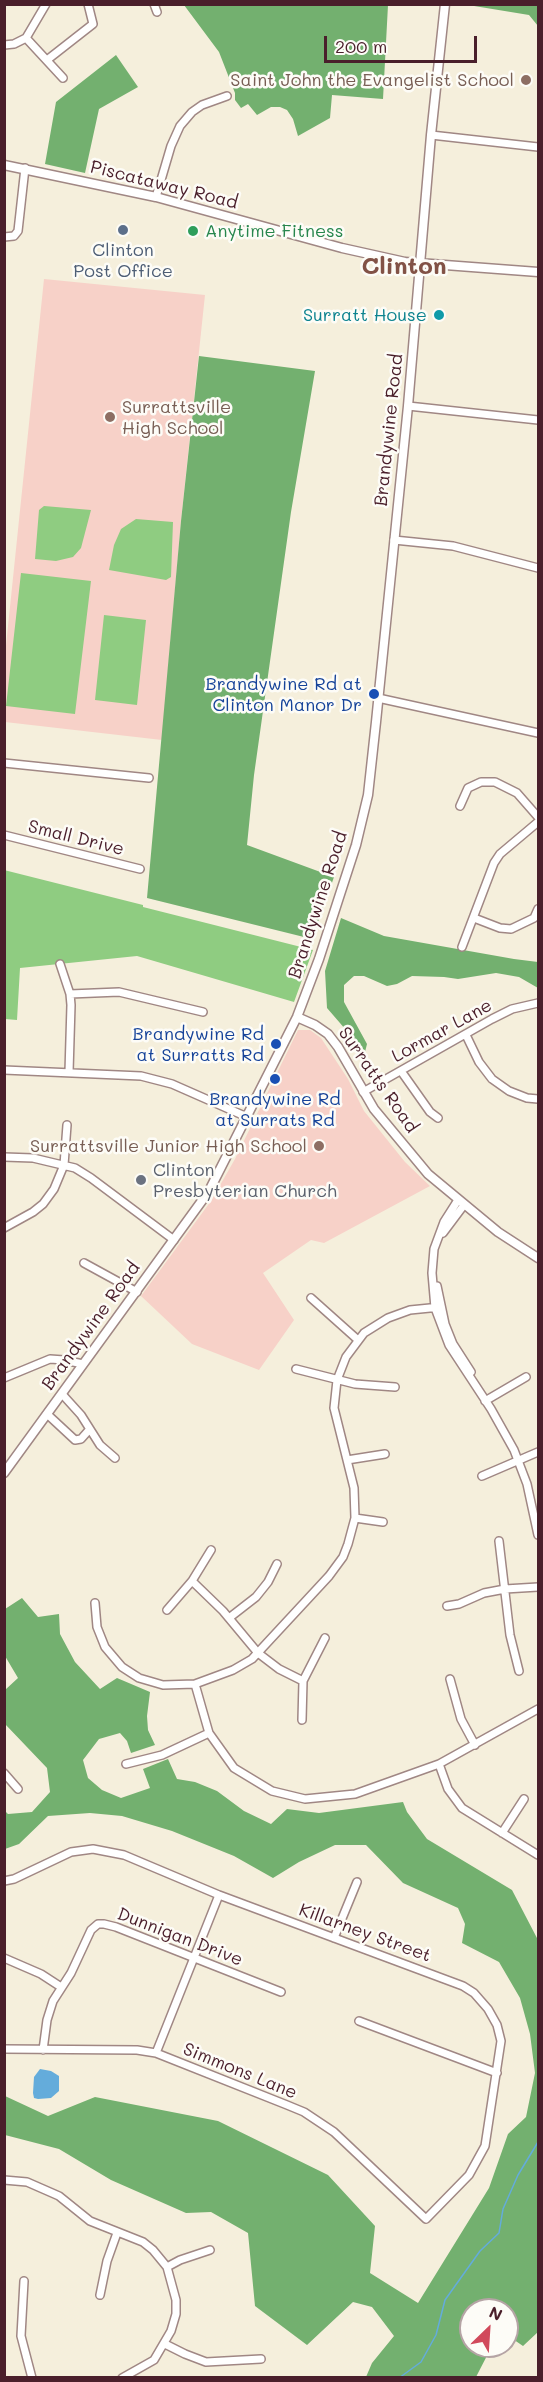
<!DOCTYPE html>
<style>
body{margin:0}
#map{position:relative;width:543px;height:2382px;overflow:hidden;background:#f5efdc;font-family:Mali,sans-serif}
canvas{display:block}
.frame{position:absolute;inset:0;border:6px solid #4a1f2b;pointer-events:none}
.north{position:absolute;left:459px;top:2298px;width:60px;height:60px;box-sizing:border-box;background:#fdfcf7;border:2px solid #b5a4a5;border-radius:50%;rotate:25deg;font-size:16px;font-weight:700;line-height:24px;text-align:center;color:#4a1f2b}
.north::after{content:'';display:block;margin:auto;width:21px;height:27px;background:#d1495b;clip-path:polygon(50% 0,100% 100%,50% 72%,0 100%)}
.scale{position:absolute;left:324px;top:36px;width:153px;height:27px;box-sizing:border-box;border:3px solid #4a1f2b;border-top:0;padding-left:8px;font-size:18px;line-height:21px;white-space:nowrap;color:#4a1f2b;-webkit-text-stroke:4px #fdfcf7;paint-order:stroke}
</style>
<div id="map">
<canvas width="543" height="2382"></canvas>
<div class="frame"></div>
<div class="north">N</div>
<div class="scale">200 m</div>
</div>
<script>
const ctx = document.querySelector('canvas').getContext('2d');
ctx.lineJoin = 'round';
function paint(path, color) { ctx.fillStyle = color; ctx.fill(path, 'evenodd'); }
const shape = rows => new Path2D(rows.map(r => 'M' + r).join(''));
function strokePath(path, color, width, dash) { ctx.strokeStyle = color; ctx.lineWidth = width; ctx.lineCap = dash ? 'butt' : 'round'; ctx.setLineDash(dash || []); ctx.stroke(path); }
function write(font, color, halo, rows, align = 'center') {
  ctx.font = font + ' Mali,sans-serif'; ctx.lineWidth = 5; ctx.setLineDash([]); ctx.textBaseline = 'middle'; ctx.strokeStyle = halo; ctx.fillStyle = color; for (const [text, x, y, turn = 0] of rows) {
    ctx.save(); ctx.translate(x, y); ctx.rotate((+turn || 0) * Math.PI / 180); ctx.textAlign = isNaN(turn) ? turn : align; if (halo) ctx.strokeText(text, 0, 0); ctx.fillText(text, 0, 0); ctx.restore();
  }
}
paint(shape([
 [44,279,205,295,181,521,162,740,5,722,5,655],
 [298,1030,310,1030,321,1038,348,1079,364,1111,405,1162,430,1186,324,1243,311,1240,263,1273,294,1320,259,1370,192,1344,141,1296,211,1201,235,1159]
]), '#f7d1c8');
paint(shape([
 [44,506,91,510,81,548,73,557,56,561,35,559,39,510],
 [136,519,173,522,171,577,166,580,109,570,114,545,121,529],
 [21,573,91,581,75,714,6,706],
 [104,615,146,620,137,705,95,700],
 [4,870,143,905,143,907,313,950,294,1002,137,956,20,968,17,1020,5,1019]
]), '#8fcc81');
paint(shape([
 [184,5,388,5,383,99,332,95,330,118,298,136,293,119,287,110,280,107,271,107,257,115,248,104,241,108,235,100,235,93,219,52],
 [468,5,538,5,538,26,529,15],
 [116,55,138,87,99,109,85,173,45,164,56,102],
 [199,356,315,371,291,512,254,775,247,845,334,877,312,939,147,898,181,521],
 [341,918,384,936,514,959,538,962,538,988,519,977,496,973,458,979,444,977,412,976,397,984,387,986,364,976,354,976,344,985,344,1002,367,1044,365,1052,327,1008,325,971],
 [22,1598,38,1617,59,1614,60,1634,75,1662,100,1689,117,1678,150,1692,147,1716,148,1730,155,1745,131,1753,127,1741,120,1733,99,1739,83,1760,88,1778,102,1790,121,1798,150,1788,143,1769,168,1759,177,1779,195,1782,217,1791,244,1811,271,1824,287,1809,319,1813,403,1802,407,1812,427,1839,512,1890,538,1940,538,2332,523,2346,507,2335,507,2310,471,2310,471,2346,492,2346,476,2377,366,2377,372,2363,394,2336,372,2307,353,2302,307,2345,255,2306,248,2233,211,2212,186,2213,111,2180,59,2149,5,2135,5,2096,48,2116,95,2097,218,2121,328,2175,375,2226,370,2273,418,2303,489,2188,508,2134,526,2117,535,2073,530,2034,520,1998,499,1962,462,1943,465,1924,458,1908,403,1883,366,1845,335,1845,299,1862,273,1878,234,1856,172,1831,122,1816,90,1813,48,1816,19,1844,5,1849,5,1811,8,1814,32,1812,50,1792,47,1768,5,1724,5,1690,18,1678,5,1656,5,1609]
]), '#73b06f');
paint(shape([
 [40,2069,51,2071,59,2076,59,2091,51,2098,38,2099,34,2098,33,2093,34,2077]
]), '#64acdb');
strokePath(shape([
 [399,2378,421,2362,436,2335,445,2300,480,2251,499,2233,503,2209,518,2175,538,2142]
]), '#64acdb', 1.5);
const minor = shape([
 [154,4,157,12],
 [26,38,63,78],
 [4,45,14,44,26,38,46,4],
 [47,60,93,24,88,4],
 [431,135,538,147],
 [156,197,171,146,180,126,192,112,202,105,227,96],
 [4,237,14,236,18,231,25,168],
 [408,406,538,420],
 [394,540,453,546,538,568],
 [378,698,538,733],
 [4,763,149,778],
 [460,806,468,788,481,782,495,782,517,793,538,817],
 [4,835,140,869],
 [474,918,500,928,511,929,534,918,538,909],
 [462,947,494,863,500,854,538,822],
 [60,964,70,994,71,1005,69,1072],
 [70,994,119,992,203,1012],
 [466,1035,479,1062,492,1079,509,1091,527,1098,538,1099],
 [4,1070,141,1076,172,1084,247,1117],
 [401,1071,430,1112,438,1118],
 [363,1092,492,1019,512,1009,538,1003],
 [4,1157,33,1158,75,1168,91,1178,174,1240],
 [458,1200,444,1222,434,1249,432,1273,435,1308,449,1345,491,1409,514,1450,527,1484,538,1535],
 [4,1228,33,1212,43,1204,54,1189,64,1165,67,1125],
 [443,1233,464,1205],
 [84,1263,137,1292],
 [437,1286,445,1324,453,1344,471,1372],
 [311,1298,358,1340],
 [296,1369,355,1384,395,1387],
 [4,1378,50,1359,64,1360,83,1364],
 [62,1394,81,1415,100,1445,115,1458],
 [485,1401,526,1377],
 [47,1414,75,1440,81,1439,89,1430],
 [347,1460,385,1454],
 [482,1476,538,1452],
 [355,1518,383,1522],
 [499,1541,510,1635,519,1671],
 [192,1581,223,1611,258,1653,279,1669,303,1681],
 [95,1603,97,1627,105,1647,122,1667,139,1678,163,1685,195,1684,233,1670,252,1659,329,1576,343,1557,348,1544,355,1518,354,1488,334,1408,337,1380,346,1357,364,1333,388,1318,410,1310,440,1307],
 [447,1606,459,1604,484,1593,505,1589,538,1587],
 [167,1610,192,1581,211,1550],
 [229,1618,256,1597,268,1582,277,1564],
 [450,1679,461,1719,475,1745],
 [195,1684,209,1733,234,1768,272,1791,305,1799,355,1794,439,1764,538,1709],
 [302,1720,303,1681,325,1638],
 [126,1764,162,1755,209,1733],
 [439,1764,448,1789,462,1808,538,1855],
 [4,1773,18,1789],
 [502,1833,524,1799],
 [4,1881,14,1879,71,1852,93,1849,124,1855,219,1895,463,1986,474,1993,488,2009,497,2025,501,2041,485,2146,469,2175,426,2219,334,2132,304,2112,287,2105,156,2053,137,2050,4,2049],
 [334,1938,357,1882],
 [4,1958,41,1974,61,1987],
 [359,2021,497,2073],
 [43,2050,47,2020,53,2001,71,1973,91,1930,98,1924,104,1924,116,1927,281,1992],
 [156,2053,219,1895],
 [4,2180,27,2182,59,2196,90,2221,143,2242,153,2250,167,2267,176,2300,176,2314,171,2331,154,2360,122,2378],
 [167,2267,180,2260,210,2250],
 [24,2281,21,2336,32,2378],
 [100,2295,107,2261,117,2233],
 [165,2344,185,2354,206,2362,261,2359]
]);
const major = shape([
 [4,165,156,197,342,248,405,262,538,272],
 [297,1017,315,1025,328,1034,338,1047,374,1109,428,1174,498,1232,538,1258],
 [4,1473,209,1191,297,1017,319,959,356,845,368,795,376,722,408,406,431,135,445,4]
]);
strokePath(minor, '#a08784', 10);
strokePath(major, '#a08784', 11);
strokePath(minor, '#fff', 7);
strokePath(major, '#fff', 8);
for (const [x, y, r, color] of [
 [526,80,6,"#8d6e63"],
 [123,230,6,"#5c6f8a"],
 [193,231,6,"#2e9e5b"],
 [439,315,6,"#0f9aa8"],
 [110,417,6,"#8d6e63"],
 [374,694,6,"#1a4fb4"],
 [276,1044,6,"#1a4fb4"],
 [275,1079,6,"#1a4fb4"],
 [319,1146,6,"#8d6e63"],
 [141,1180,6,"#6b7280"]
]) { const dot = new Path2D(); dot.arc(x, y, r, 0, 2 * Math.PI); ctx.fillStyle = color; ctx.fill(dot); strokePath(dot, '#fdfcf7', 2); }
write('18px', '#785e54', '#fdfcf7', [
 ["Saint John the Evangelist School",514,80],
 ["Surrattsville",122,407,"left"],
 ["High School",122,428,"left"],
 ["Surrattsville Junior High School",307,1146]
], 'right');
write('18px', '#4a1f2b', '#fdfcf7', [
 ["Piscataway Road",164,185,14],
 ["Brandywine Road",389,430,-84],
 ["Small Drive",76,838,14],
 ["Brandywine Road",318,905,-72],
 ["Lormar Lane",442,1031,-29],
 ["Surratts Road",378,1080,55],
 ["Brandywine Road",91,1326,-54],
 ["Killarney Street",365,1933,20],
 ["Dunnigan Drive",180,1937,21],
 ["Simmons Lane",240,2071,22]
]);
write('18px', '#27864d', '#fdfcf7', [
 ["Anytime Fitness",205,231]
], 'left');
write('18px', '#4e5e75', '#fdfcf7', [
 ["Clinton",123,250],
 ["Post Office",123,271]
]);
write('18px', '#0d838f', '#fdfcf7', [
 ["Surratt House",427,315]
], 'right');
write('18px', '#164399', '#fdfcf7', [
 ["Brandywine Rd at",362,684],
 ["Clinton Manor Dr",362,705],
 ["Brandywine Rd",264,1034],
 ["at Surratts Rd",264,1055],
 ["Brandywine Rd",275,1099,"center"],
 ["at Surrats Rd",275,1120,"center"]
], 'right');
write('18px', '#5b616d', '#fdfcf7', [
 ["Clinton",153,1170],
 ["Presbyterian Church",153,1191]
], 'left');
write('bold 24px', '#825246', '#fdfcf7', [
 ["Clinton",404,267]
]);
</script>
